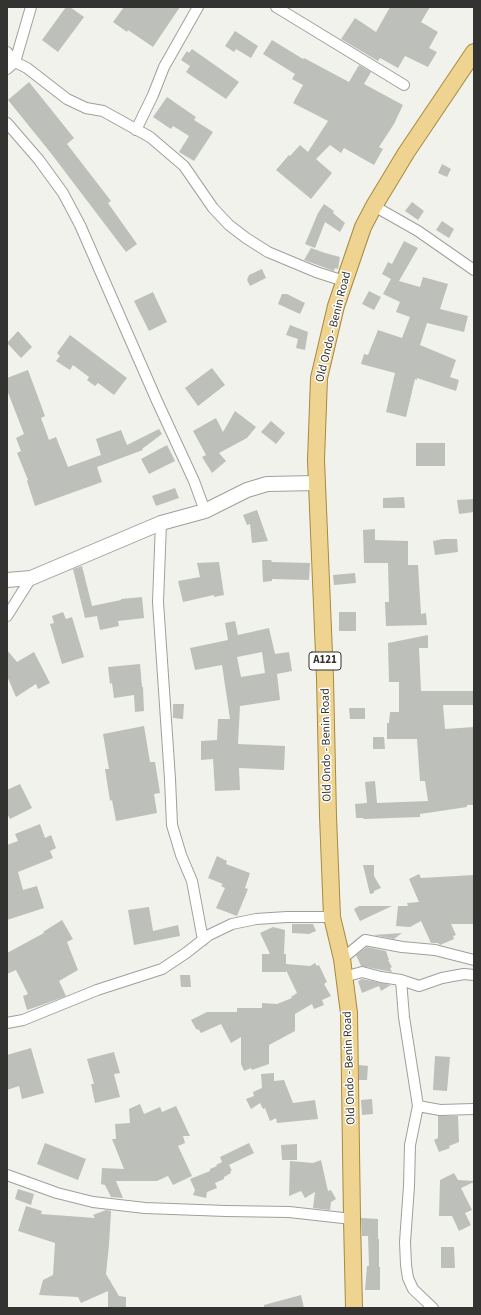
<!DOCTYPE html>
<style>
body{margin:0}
#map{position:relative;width:481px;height:1315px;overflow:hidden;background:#f2f2ed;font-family:"Source Sans 3",sans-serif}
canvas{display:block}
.frame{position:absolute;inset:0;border:8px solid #333331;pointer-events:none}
</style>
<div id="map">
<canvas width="481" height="1315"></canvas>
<div class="frame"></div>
</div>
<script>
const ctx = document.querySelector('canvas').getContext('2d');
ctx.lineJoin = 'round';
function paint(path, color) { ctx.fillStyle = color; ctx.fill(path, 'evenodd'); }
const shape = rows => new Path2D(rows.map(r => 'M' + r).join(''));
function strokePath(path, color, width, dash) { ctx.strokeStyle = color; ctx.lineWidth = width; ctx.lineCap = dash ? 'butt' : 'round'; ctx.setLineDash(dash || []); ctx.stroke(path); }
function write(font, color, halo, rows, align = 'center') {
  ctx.font = font + ' "Source Sans 3",sans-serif'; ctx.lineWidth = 3; ctx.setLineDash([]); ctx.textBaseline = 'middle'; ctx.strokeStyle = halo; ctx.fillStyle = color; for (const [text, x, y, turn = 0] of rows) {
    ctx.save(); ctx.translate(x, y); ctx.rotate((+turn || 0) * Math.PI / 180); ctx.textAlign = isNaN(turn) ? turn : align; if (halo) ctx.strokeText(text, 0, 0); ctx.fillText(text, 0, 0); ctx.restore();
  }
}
paint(shape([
 [66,7,70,7,84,17,58,52,42,40],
 [124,7,180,7,153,47,128,30,127,32,113,22],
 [390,7,430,7,421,22,438,32,429,48,437,52,428,67,405,56,398,68,380,58,378,61,341,39,355,18,376,32],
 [235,31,258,46,251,58,236,49,234,52,225,46],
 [272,40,303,59,304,58,349,82,359,65,371,72,364,84,403,105,394,124,379,147,383,149,374,165,344,148,341,153,330,145,316,159,332,173,311,199,276,170,289,155,290,156,300,145,308,152,328,121,293,103,303,85,292,79,295,74,263,54],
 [192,49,239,82,226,99,186,72,190,66,181,60,187,51,189,53],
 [29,82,74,138,67,144,111,201,108,203,137,244,126,252,50,152,8,100],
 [167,97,196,117,194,120,213,132,194,161,179,152,189,136,173,126,171,129,153,117],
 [442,164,451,169,447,177,438,173],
 [412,202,424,211,418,220,405,211],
 [324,204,334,211,333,213,345,223,340,232,325,222,315,248,305,244,318,213],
 [442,221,454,229,449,238,436,230],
 [404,241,418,248,399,281,420,287,423,277,448,284,440,309,468,316,464,332,427,323,420,345,456,360,450,377,459,380,456,391,417,378,417,380,415,379,406,417,386,412,395,373,361,364,364,354,368,355,378,330,402,338,410,317,396,312,400,302,383,294,391,279,382,274,388,262,392,264],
 [311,248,325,253,340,257,338,269,335,268,334,271,304,260],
 [262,269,266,278,250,286,247,280,249,275],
 [369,291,381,297,374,310,362,304],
 [153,292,167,322,149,331,134,301],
 [282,294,287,294,305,303,300,314,278,304],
 [290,325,308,332,305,350,296,348,298,339,286,335],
 [18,331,32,347,21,358,7,343],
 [70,335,127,378,114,395,98,383,95,386,87,380,89,377,73,365,70,370,56,361,60,356,57,353],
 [212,368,225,385,198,406,185,388],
 [28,370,45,416,41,418,49,440,56,437,68,467,101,455,96,439,121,430,127,445,159,429,162,434,142,449,143,450,97,467,102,482,35,506,27,481,28,480,17,453,21,451,16,438,24,434,7,390,7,378],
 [235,411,256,427,247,438,219,453,226,461,212,473,202,457,206,455,193,431,216,418,223,432],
 [271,421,285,433,276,444,261,432],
 [416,443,445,443,445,466,416,466],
 [167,445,175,461,149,474,141,459],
 [175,488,179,498,156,506,152,496],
 [404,497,405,508,383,508,383,498],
 [474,499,474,512,459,514,457,500],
 [257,510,268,541,252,543,250,524,247,525,243,515],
 [375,529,375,540,408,541,408,565,418,565,421,614,426,613,427,625,386,626,385,602,389,602,388,563,364,563,363,530],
 [443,539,457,539,458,552,435,555,433,541],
 [262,560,271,560,272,562,310,563,309,580,272,579,272,581,263,582],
 [219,562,224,595,214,597,214,595,183,602,178,581,200,577,197,563],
 [82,566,92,606,121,600,121,599,142,597,144,618,118,621,119,626,100,630,97,616,85,618,73,569],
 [355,573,356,583,334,585,333,575],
 [63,612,66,619,72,617,84,657,62,664,50,624,54,623,52,616],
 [339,612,356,612,356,631,339,631],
 [235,621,238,635,269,628,275,654,289,652,292,671,277,674,280,700,240,706,238,744,285,746,284,770,239,768,240,790,215,791,213,759,201,760,201,741,217,740,218,719,230,719,222,665,195,670,190,648,228,640,225,623],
 [262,652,265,673,241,677,237,657],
 [428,635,428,648,419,648,421,691,474,691,474,705,443,705,445,729,474,727,474,805,467,805,467,807,420,814,420,817,364,819,363,818,356,818,355,804,367,803,365,782,375,781,377,803,428,801,425,781,420,781,417,739,387,739,387,723,389,723,390,712,399,712,399,682,389,682,388,643],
 [7,650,17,662,34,652,50,683,38,689,36,684,16,697,7,676],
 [140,664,142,687,143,687,144,711,135,712,134,695,114,698,112,683,110,684,108,667],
 [173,704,184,704,183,719,173,718],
 [349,708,365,708,365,719,350,719],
 [144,726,150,762,155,762,160,793,154,794,157,813,116,821,112,800,110,801,105,769,109,769,103,734],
 [373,737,384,737,385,749,373,749],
 [20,784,32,808,10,819,7,813,7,790],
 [40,824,45,838,51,835,56,848,50,851,53,858,18,872,23,890,37,886,44,908,7,920,7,845,18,841,15,834],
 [217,856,227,861,226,864,250,873,245,888,248,889,237,916,216,908,225,888,221,886,223,884,208,878],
 [363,865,374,865,374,876,381,888,374,891,374,893,370,894],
 [419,874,421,878,474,875,474,924,451,924,456,935,453,936,454,939,440,945,438,943,431,943,421,921,410,927,396,926,398,906,408,906,407,903,419,902,409,879],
 [359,906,392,906,360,921,354,909],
 [149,907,153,931,178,925,180,936,134,945,128,910],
 [62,920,73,939,67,942,78,970,59,981,66,996,39,1006,27,1010,23,996,28,994,16,970,7,974,7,953,44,933,43,932],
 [292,924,313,924,316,931,309,934,292,933],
 [273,927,285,930,284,954,286,954,286,964,310,966,315,963,317,966,319,965,327,982,324,984,331,996,322,1000,324,1005,314,1009,312,1004,295,1014,295,1031,269,1045,269,1064,252,1070,251,1068,244,1071,241,1064,241,1037,231,1043,221,1024,201,1033,199,1030,196,1029,191,1020,207,1012,237,1012,237,1008,262,1008,262,1003,277,1004,292,998,291,997,297,993,286,970,286,972,262,972,262,954,270,954,260,933],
 [402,933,394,939,373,935],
 [367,947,386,951,389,960,388,960,392,967,390,968,392,972,361,966,356,955],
 [180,975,190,975,191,987,181,987],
 [360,979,362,979,391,985,381,991,379,986,362,993,358,981,361,980],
 [31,1048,44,1093,22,1099,19,1086,7,1090,7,1055],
 [114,1052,120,1073,114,1074,120,1097,95,1103,91,1084,94,1084,87,1059],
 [435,1056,450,1057,447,1091,433,1090],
 [359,1065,368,1066,367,1080,359,1080],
 [274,1073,274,1081,284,1080,293,1103,315,1100,318,1119,277,1123,276,1118,270,1121,265,1108,263,1109,260,1103,251,1109,246,1099,254,1096,253,1092,262,1088,261,1074],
 [372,1099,373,1114,362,1115,361,1100],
 [140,1104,144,1114,160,1107,162,1112,176,1106,190,1136,183,1136,185,1143,178,1146,192,1176,173,1185,168,1176,157,1181,116,1181,123,1198,111,1197,105,1185,101,1184,102,1168,124,1169,112,1139,116,1139,115,1124,130,1123,129,1109],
 [438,1116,458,1116,459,1142,449,1146,450,1148,439,1152,434,1140,438,1138],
 [45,1143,86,1159,78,1180,37,1164],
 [249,1143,254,1153,229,1165,232,1171,230,1171,231,1173,224,1177,224,1179,215,1183,217,1188,207,1192,206,1198,193,1195,195,1190,190,1179,210,1171,210,1169,217,1166,216,1165,222,1162,220,1157],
 [297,1144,297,1160,282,1160,281,1145],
 [321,1160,328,1191,331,1190,336,1199,331,1202,330,1210,313,1208,315,1192,305,1198,301,1191,289,1196,290,1161,313,1163],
 [454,1173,458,1180,474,1181,474,1182,461,1188,472,1210,465,1213,471,1225,459,1231,452,1216,439,1216,440,1180],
 [18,1189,34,1194,31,1205,15,1199],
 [26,1206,42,1211,41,1214,95,1218,93,1215,106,1210,111,1211,109,1245,106,1274,119,1296,126,1297,126,1308,108,1308,108,1291,81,1303,78,1297,39,1295,43,1280,53,1275,55,1243,18,1231],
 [361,1218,378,1219,378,1239,379,1239,379,1267,380,1267,380,1290,365,1290,367,1266,369,1266,368,1236,362,1236],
 [441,1247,454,1247,455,1268,441,1268],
 [301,1295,304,1308,264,1308,264,1305]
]), '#bdbfba');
const street = shape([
 [276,7,404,85],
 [7,52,15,62,27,68,67,99,86,108,103,111,150,137,184,166,213,208,229,225,246,238,268,252,316,272,344,281],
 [7,69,15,62,31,7],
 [7,123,39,160,63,193,80,225,157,401,194,481,205,511],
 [136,130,153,95,164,67,198,7],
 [374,206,418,231,474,270],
 [161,523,158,602,170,779,172,825,181,855,192,881,203,940],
 [7,616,31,578],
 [342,959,365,940,402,947,435,950,474,960],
 [344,977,362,972,381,977,401,980,419,986,442,978,464,974,474,975],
 [401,980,404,1017,418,1106,410,1145,409,1186,405,1242,406,1265,408,1278,413,1289,433,1308],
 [7,1023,23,1020,97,990,162,969,186,953,209,935,232,924,256,919,287,917,332,917],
 [418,1106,440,1110,474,1109],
 [7,1175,57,1193,93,1202,145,1208,226,1211,289,1212,352,1219]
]);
const secondary = shape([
 [7,580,31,578,161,523,205,511,247,490,267,484,317,483]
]);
const primary = shape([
 [354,1308,352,1219,349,1013,342,959,332,917,328,816,325,678,316,460,319,378,336,306,363,227,374,206,406,153,474,52]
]);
strokePath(street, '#a0a09b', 12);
strokePath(secondary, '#a0a09b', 16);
strokePath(primary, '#a7893f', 18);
strokePath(street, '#fff', 10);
strokePath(secondary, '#fff', 14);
strokePath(primary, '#efd491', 16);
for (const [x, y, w] of [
 [325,661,32]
]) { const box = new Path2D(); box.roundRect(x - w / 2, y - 9, w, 18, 3); ctx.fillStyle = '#fffffe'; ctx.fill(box); strokePath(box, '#333331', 1); }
write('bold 11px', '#333331', null, [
 ["A121",325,661]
]);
write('12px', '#333331', '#fffffe', [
 ["Old Ondo - Benin Road",334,327,-76],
 ["Old Ondo - Benin Road",327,745,-91],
 ["Old Ondo - Benin Road",350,1068,-92]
]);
</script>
